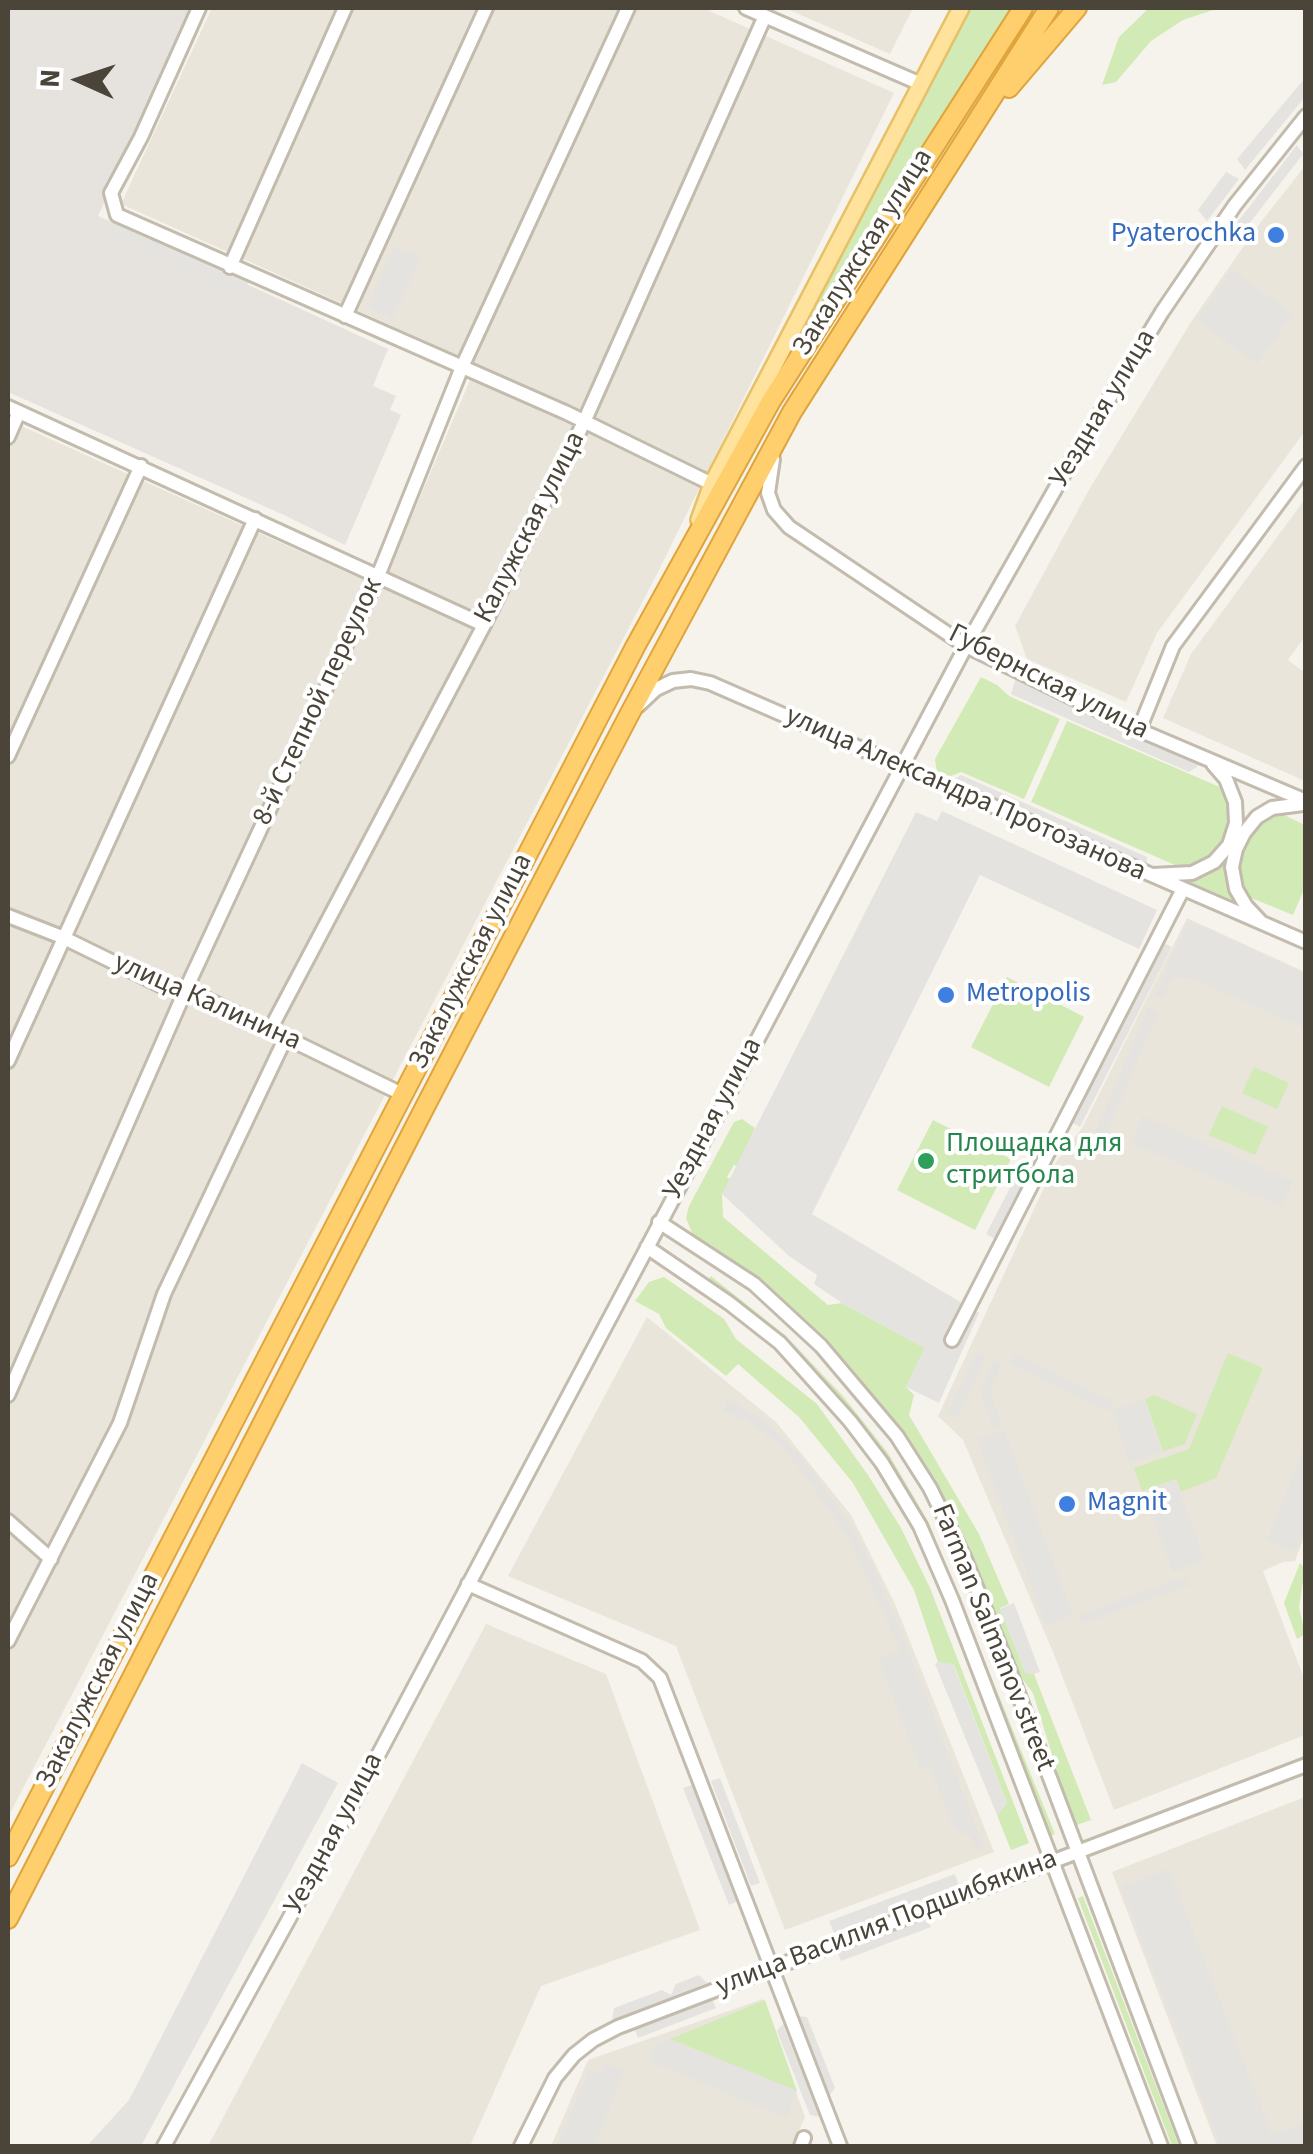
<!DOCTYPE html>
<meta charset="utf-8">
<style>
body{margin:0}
#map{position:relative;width:1313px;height:2154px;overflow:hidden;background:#f6f3ec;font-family:"Source Sans 3",sans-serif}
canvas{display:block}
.frame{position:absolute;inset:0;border:10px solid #4b4439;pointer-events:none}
.north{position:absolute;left:30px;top:30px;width:100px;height:100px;-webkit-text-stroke:8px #fff;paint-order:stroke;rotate:273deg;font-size:28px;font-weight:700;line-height:40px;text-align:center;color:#4b4439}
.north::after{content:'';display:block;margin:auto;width:35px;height:45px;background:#4b4439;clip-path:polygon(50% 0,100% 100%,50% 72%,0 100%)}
</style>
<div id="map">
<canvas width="1313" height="2154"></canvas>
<div class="frame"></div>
<div class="north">N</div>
</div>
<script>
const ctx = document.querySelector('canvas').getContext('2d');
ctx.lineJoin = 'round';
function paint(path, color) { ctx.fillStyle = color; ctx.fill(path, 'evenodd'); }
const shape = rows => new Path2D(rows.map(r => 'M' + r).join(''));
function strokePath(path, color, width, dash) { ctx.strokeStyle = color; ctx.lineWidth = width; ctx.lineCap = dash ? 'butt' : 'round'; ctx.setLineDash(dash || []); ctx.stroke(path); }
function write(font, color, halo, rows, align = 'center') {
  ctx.font = font + ' "Source Sans 3",sans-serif'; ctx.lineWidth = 8; ctx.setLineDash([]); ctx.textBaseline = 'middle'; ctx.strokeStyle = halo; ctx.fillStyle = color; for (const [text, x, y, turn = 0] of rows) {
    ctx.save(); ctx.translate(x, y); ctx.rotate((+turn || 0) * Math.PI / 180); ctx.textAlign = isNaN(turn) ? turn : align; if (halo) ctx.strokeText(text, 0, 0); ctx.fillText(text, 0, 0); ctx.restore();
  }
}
paint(shape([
 [212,8,703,8,894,93,658,572,8,1817,8,1545,11,1540,8,1532,8,420,381,588,477,364,121,204],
 [785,8,913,8,890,54],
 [1305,166,1305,431,1157,633,1126,702,1027,659,1015,626,1090,488,1191,322,1257,227],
 [1305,499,1305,636,1288,660,1305,673,1305,781,1163,718,1191,654],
 [1187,918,1305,972,1305,1534,1295,1561,1283,1562,1263,1571,1305,1681,1305,1735,1114,1810,1053,1652,963,1440,938,1416,1056,1162,1082,1128],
 [647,1317,776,1422,851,1515,895,1604,994,1852,785,1930,676,1646,508,1576],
 [486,1624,606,1674,700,1930,541,1986,470,2146,208,2146],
 [1305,1797,1305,2146,1217,2146,1112,1872],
 [763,1999,805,2117,792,2146,551,2146,588,2060]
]), '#eae5da');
paint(shape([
 [8,8,191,8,98,216,388,349,373,386,396,396,390,410,401,415,345,545,284,515,8,392]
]), '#e6e2dd');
paint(shape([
 [970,8,1012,8,864,233,755,413],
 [1149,8,1219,8,1183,20,1151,41,1116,82,1102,85,1119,37],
 [981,677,997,685,1009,696,1060,719,1024,799,961,772,946,778,937,773,935,759],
 [1067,721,1222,788,1230,811,1224,843,1211,857,1184,869,1031,802],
 [1280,813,1305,825,1305,887,1293,915,1244,895,1238,871,1239,857,1249,835,1269,815],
 [1228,856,1228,886,1234,901,1188,881,1209,874],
 [1007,977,1084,1017,1049,1087,971,1047],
 [1254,1067,1289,1083,1277,1109,1242,1093],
 [1222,1106,1268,1127,1255,1155,1209,1135],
 [742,1119,755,1128,738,1166,734,1165,727,1177,731,1180,722,1194,723,1217,828,1305,842,1303,925,1348,906,1387,914,1395,909,1415,979,1534,1009,1604,1000,1608,1025,1672,1034,1674,1091,1820,1074,1826,1033,1693,1017,1672,949,1511,911,1444,848,1371,692,1233,686,1218,689,1206,734,1122],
 [933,1120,1011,1159,975,1230,897,1190],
 [711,1276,785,1335,843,1396,888,1453,929,1523,1055,1834,1050,1836,924,1524,882,1458,751,1314,708,1280],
 [664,1277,724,1319,736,1339,817,1404,868,1475,901,1528,930,1588,1029,1843,1011,1850,997,1815,1007,1803,954,1665,938,1662,914,1590,853,1483,799,1417,738,1364,726,1376,666,1328,659,1314,635,1301,649,1282],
 [1228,1353,1263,1368,1216,1478,1181,1492,1176,1479,1142,1491,1134,1468,1189,1449],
 [1154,1395,1197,1414,1185,1444,1163,1451,1145,1399],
 [1300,1563,1305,1568,1299,1607,1305,1634,1297,1639,1284,1603],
 [1083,1896,1179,2146,1172,2146,1078,1898],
 [765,2000,797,2091,670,2039]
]), '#d2eab5');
paint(shape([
 [1305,78,1305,97,1245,170,1237,159],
 [1297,145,1303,154,1232,246,1222,242],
 [1226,172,1239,179,1207,221,1198,210],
 [115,214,252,273,243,294,105,235],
 [395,246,421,258,392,320,367,307],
 [1232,270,1293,314,1257,364,1197,320],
 [1017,673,1209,759,1189,772,1011,694],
 [961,775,1147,857,1146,875,945,786],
 [942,811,1157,910,1139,949,980,875,812,1214,979,1313,939,1403,906,1387,925,1348,842,1303,814,1284,817,1275,789,1256,722,1194,916,812,937,821],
 [1188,920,1305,974,1305,1028,1190,978,1173,978,1163,998,1155,995],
 [1163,943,1172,947,1080,1127,1071,1122],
 [1148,1007,1158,1012,1105,1137,1095,1133],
 [1142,1116,1293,1181,1282,1207,1131,1143],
 [1024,1161,1035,1167,997,1240,986,1234],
 [976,1352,986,1357,958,1417,948,1413],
 [1015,1354,1113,1401,1108,1411,1010,1364],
 [994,1360,1002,1363,990,1391,1002,1425,994,1429,980,1391],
 [728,1399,764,1421,800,1455,848,1521,873,1566,902,1634,984,1848,977,1850,970,1836,954,1828,930,1767,921,1770,878,1659,900,1650,848,1537,799,1467,776,1441,747,1421,723,1411],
 [1144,1399,1162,1452,1130,1464,1112,1411],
 [1004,1430,1073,1615,1046,1625,977,1440],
 [1305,1446,1305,1525,1295,1552,1267,1540],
 [1175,1480,1205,1560,1173,1572,1143,1492],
 [1186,1576,1189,1585,1083,1624,1079,1615],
 [1014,1603,1040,1672,1034,1674,1025,1673,1000,1609],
 [938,1662,953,1664,1007,1803,997,1815,935,1664],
 [302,1763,338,1783,141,2146,87,2146,129,2100],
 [720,1778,760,1883,751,1886,711,1781],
 [692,1785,738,1901,729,1905,683,1788],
 [1169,1869,1272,2135,1305,2123,1305,2146,1221,2146,1121,1886],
 [955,1874,959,1886,834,1933,829,1921],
 [927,1917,931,1927,841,1961,837,1951],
 [699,1975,707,1983,612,2020,614,2008,662,1990,671,1995,676,1984],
 [712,1998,716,2008,638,2038,634,2027],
 [799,2016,807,2017,835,2088,829,2096],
 [783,2024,820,2117,810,2115,777,2031],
 [670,2039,797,2091,786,2118,649,2061,655,2045],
 [605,2063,625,2071,594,2146,557,2146,589,2070,600,2074]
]), '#e5e3e0');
const minor = shape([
 [199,8,141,137,111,193,117,215,567,413,712,484],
 [746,8,921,84],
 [230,267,345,8],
 [345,316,486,8],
 [8,407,484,625],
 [8,437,19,412],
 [773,459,768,493,774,510,789,527,966,646,1139,730,1306,801],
 [638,706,656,689,673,681,691,679,710,683,1306,942],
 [1139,730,1173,646,1306,466],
 [8,756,141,466],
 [1153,875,1192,873,1214,862,1229,845,1236,823,1235,802,1226,779,1213,764],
 [8,916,62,937,162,986,186,989,404,1095],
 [1261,922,1246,906,1236,889,1232,867,1236,849,1244,833,1257,817,1272,808,1303,804],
 [271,1028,484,625,584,422,765,16],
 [8,1061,255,519],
 [659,1222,754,1284,821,1346,897,1436,930,1488,965,1559,1010,1672,1189,2146],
 [647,1247,729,1303,780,1343,850,1421,882,1463,920,1526,952,1600,1161,2146],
 [952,1340,1182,891],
 [8,1395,186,989,378,576,462,367,628,8],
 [8,1521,51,1559],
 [468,1584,622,1652,642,1661,660,1678,840,2146],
 [8,1641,120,1423,164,1294,286,1037],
 [164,2146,357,1795,966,646,1070,463,1162,312,1235,205,1306,116],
 [521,2146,555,2078,574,2055,593,2040,618,2027,1306,1765],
 [801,2146,804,2138]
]);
const major = shape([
 [699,520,712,484,961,8]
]);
const highway = shape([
 [1009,88,1077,8],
 [8,1857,635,647,771,401,1023,8],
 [8,1919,426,1105,629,715,792,412,1049,8]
]);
strokePath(minor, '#c2bbae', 18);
strokePath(major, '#e6c16a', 20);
strokePath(highway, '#e0a43c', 22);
strokePath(minor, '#fff', 12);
strokePath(major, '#ffe39c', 15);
strokePath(highway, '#ffcf6e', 18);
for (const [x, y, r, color] of [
 [1276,235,10,"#3f7fe0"],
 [946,995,10,"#3f7fe0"],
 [926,1161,10,"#2e9e5b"],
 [1067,1504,10,"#3f7fe0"]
]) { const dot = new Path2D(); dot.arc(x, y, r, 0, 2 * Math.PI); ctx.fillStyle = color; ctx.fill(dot); strokePath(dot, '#fff', 4); }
write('28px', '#366cbe', '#fff', [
 ["Pyaterochka",1256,235,"right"],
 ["Metropolis",966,995],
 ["Magnit",1087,1504]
], 'left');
write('28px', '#4b4439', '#fff', [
 ["Закалужская улица",864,253,-58],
 ["Уездная улица",1104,409,-59],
 ["Калужская улица",531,528,-63],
 ["Губернская улица",1048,683,27],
 ["8-й Степной переулок",319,702,-65],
 ["улица Александра Протозанова",965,795,24],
 ["Закалужская улица",472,962,-63],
 ["улица Калинина",207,1003,24],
 ["Уездная улица",714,1119,-62],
 ["Farman Salmanov street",992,1638,68],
 ["Закалужская улица",99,1681,-63],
 ["Уездная улица",335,1834,-62],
 ["улица Василия Подшибякина",887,1924,-21]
]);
write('28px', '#27864d', '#fff', [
 ["Площадка для",946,1145],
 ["стритбола",946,1177]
], 'left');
</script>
